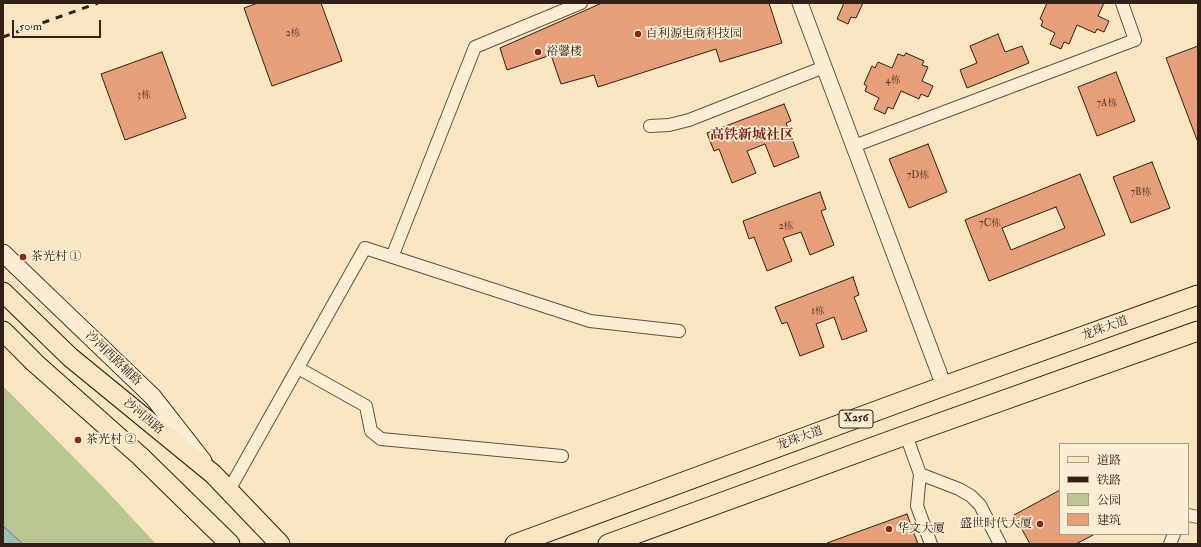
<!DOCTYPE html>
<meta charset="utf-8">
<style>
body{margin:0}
#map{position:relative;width:1201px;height:547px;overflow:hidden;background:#f9e5bf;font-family:"IM FELL Double Pica","Noto Serif SC",serif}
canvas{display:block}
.frame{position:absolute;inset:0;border:4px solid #302016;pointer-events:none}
.legend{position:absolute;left:1059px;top:443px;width:130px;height:92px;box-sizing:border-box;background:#fbeed5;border:1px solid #aa9c89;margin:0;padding:5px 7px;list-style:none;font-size:12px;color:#302016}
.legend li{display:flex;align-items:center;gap:8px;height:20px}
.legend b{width:20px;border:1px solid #aa9c89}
.scale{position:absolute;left:12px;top:20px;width:89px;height:18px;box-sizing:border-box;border:2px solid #302016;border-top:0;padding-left:5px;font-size:12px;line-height:14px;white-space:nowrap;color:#302016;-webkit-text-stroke:3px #fbeed5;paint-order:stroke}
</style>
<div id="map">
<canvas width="1201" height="547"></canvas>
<div class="frame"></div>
<ul class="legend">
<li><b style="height:5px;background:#f9e5bf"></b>道路</li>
<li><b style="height:5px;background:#302016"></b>铁路</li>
<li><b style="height:11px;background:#bac594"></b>公园</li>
<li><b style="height:11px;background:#e69f79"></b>建筑</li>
</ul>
<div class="scale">50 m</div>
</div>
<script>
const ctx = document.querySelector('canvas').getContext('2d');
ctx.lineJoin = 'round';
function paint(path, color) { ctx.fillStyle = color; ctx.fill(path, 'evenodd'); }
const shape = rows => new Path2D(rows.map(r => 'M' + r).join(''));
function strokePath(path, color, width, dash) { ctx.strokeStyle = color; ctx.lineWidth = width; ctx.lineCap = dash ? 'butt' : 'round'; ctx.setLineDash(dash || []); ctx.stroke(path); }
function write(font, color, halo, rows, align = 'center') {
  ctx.font = font + ' "IM FELL Double Pica","Noto Serif SC",serif'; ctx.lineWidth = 3.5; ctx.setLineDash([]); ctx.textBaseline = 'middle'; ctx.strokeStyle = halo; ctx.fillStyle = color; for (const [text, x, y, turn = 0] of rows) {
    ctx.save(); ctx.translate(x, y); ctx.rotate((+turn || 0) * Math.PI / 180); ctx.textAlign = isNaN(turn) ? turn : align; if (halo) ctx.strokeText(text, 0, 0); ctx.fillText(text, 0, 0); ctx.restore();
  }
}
paint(shape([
 [3,386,104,488,156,544,3,544]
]), '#bac594');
const water = shape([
 [3,526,23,544,3,544,3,526]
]);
paint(water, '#9ebfb4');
strokePath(water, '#727f75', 1);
const building = shape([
 [258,3,321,3,342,61,272,86,244,8,258,3],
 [602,3,769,3,782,43,720,62,716,49,598,87,594,75,561,84,551,55,507,70,500,48,602,3],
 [844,3,863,3,856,18,851,17,848,24,837,19,844,3],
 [1047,3,1104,3,1098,16,1109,21,1104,32,1097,29,1095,33,1077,25,1069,44,1064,42,1061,49,1050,44,1055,33,1041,26,1043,21,1040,19,1047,3],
 [998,34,1005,52,1022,46,1029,63,967,88,960,70,977,63,970,46,998,34],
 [1198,46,1198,140,1197,140,1166,58,1198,46],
 [162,52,186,118,125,140,101,74,162,52],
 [906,53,924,61,922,65,928,67,922,81,933,86,928,97,921,94,919,99,901,91,893,109,888,107,885,114,874,109,879,98,865,91,867,86,864,84,872,66,875,68,878,62,892,68,898,54,904,56,906,53],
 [1116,72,1135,121,1097,136,1078,87,1116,72],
 [784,104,791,121,786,123,799,157,774,167,765,144,747,151,756,173,732,183,719,149,714,151,707,133,784,104],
 [928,144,947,192,909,208,889,159,928,144],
 [1152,162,1170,208,1131,223,1113,177,1152,162],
 [1080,174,1105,235,989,281,965,220,1080,174],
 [1056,207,1065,228,1011,250,1002,228,1056,207],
 [820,192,826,209,821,211,834,245,810,255,801,232,783,238,792,261,767,271,754,237,749,239,743,221,820,192],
 [853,277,859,295,854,297,867,331,842,340,834,317,816,324,824,347,800,356,787,322,782,324,775,307,853,277],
 [1060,490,1060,534,1095,534,1076,544,1030,544,1014,515,1060,490],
 [907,514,918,544,827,544,827,543,907,514]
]);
paint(building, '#e69f79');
strokePath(building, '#302016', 1);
const minor = shape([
 [650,126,669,125,689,120,824,67],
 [854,146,1135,40,1122,3],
 [392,257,475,47,581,3],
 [298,368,366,406,371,431,381,439,562,456],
 [906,435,920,474,917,506,931,544],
 [920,474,959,489,971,496,980,505,1000,544],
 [229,490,365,248,590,321,679,331],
 [1188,515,1198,517],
 [1170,544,1174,534]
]);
const tertiary = shape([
 [800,3,944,386]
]);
const secondary = shape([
 [3,253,153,397,203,461]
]);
const primary = shape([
 [3,292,70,357,213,474,280,544],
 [3,331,35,363,140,456,230,544],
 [515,544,944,386,1198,295],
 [608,544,906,435,1198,331]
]);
strokePath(minor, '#625140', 14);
strokePath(tertiary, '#625140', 17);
strokePath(secondary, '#302016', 19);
strokePath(primary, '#302016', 21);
strokePath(minor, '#fbeed5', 12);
strokePath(tertiary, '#fbeed5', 15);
strokePath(secondary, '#fbeed5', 17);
strokePath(primary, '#f9e5bf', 19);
strokePath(shape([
 [3,37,98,3]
]), '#302016', 3, [7, 7]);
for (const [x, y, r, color] of [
 [638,34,4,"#8f2418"],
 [538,52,4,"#8f2418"],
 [23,257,4,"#8f2418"],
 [78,440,4,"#8f2418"],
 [1040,524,4,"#8f2418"],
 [889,529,4,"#8f2418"]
]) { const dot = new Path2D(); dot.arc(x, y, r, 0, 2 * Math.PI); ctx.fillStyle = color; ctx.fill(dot); strokePath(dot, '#fbeed5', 1.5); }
write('10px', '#5e402f', null, [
 ["2栋",293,34],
 ["4栋",893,81],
 ["3栋",144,96],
 ["7A栋",1107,104],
 ["7D栋",918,176],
 ["7B栋",1141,193],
 ["7C栋",990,224],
 ["2栋",786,227],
 ["1栋",818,312]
]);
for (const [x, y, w] of [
 [856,419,34]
]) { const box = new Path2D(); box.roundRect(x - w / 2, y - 9, w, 18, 3); ctx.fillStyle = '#fbeed5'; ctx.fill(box); strokePath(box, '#302016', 1); }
write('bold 11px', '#302016', null, [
 ["X256",856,419]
]);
write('12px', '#302016', '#fbeed5', [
 ["百利源电商科技园",646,34],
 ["裕馨楼",546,52],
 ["茶光村 ①",31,257],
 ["茶光村 ②",86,440],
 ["盛世时代大厦",1032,524,"right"],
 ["华文大厦",897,529]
], 'left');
write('12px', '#302016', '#fbeed5', [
 ["龙珠大道",1105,329,-20],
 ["沙河西路辅路",113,359,44],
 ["沙河西路",143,417,40],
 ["龙珠大道",800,439,-20]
]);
write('bold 14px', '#7a1f14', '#fbeed5', [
 ["高铁新城社区",752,136]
]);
</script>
